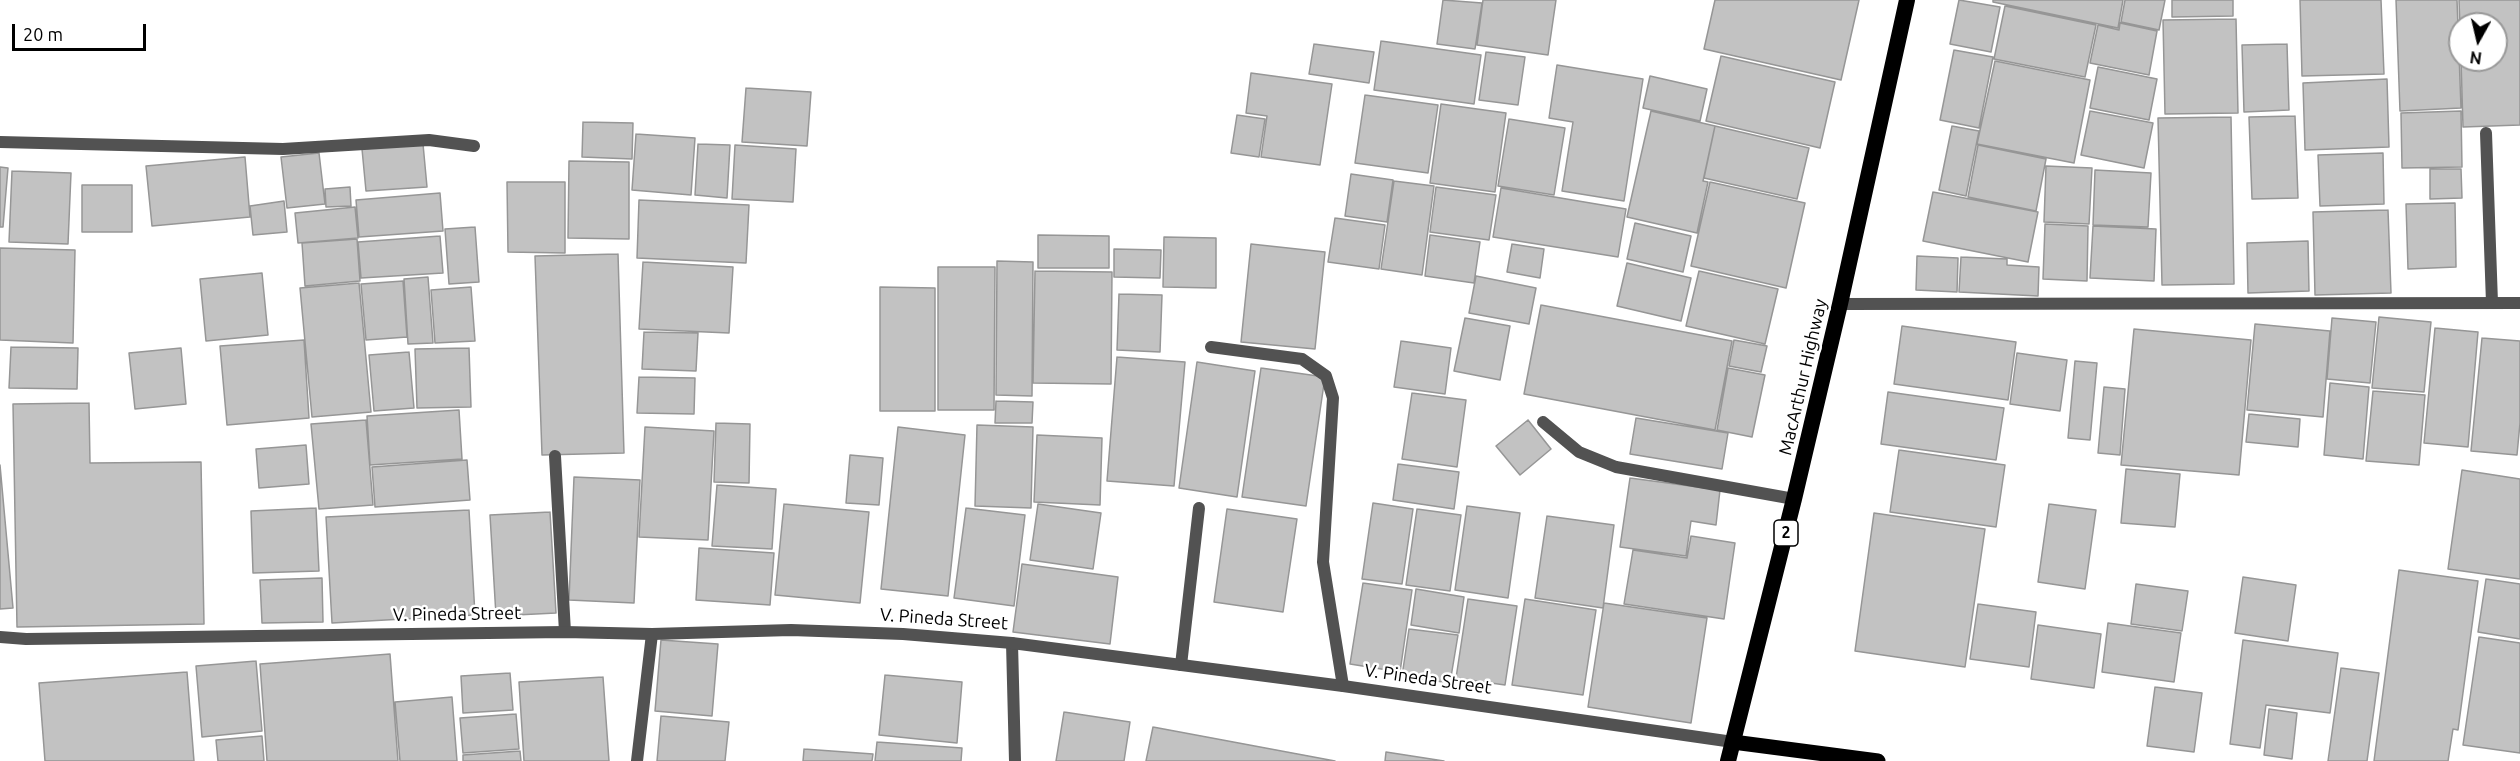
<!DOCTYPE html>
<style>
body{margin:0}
#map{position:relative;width:2520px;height:761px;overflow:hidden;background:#fff;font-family:Ubuntu,sans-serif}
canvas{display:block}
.north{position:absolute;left:2448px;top:12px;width:60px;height:60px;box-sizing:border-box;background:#fff;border:2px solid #999;border-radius:50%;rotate:188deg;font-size:16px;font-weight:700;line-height:24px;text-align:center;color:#000}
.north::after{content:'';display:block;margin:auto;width:21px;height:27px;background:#000;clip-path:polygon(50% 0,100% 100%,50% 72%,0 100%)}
.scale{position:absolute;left:12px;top:24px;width:134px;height:27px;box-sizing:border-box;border:3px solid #000;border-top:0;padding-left:8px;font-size:18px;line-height:21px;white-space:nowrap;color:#000;-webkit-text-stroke:4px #fff;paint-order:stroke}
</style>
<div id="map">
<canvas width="2520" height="761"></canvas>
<div class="north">N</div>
<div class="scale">20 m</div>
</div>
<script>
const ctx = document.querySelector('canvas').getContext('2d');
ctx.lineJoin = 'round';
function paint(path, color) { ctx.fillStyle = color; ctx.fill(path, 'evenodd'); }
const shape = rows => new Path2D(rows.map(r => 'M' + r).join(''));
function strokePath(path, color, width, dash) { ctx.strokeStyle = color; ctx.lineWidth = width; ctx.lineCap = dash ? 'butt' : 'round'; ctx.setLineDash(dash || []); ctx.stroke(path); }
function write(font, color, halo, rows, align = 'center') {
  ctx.font = font + ' Ubuntu,sans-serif'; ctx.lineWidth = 5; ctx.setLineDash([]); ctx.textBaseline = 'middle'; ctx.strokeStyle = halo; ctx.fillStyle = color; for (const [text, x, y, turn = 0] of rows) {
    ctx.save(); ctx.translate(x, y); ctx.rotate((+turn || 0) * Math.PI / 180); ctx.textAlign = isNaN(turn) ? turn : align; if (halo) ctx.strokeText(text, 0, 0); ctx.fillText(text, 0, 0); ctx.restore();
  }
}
const building = shape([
 [1443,0,1482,3,1475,49,1437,44,1443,0],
 [1483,0,1556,0,1548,55,1477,45,1483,0],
 [1715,0,1859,0,1841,80,1704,49,1715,0],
 [1959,0,2000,7,1991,52,1950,44,1959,0],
 [1993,0,2123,0,2118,28,1993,2,1993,0],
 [2125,0,2165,0,2159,30,2121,22,2125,0],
 [2172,0,2233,0,2233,16,2172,17,2172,0],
 [2300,0,2381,0,2384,74,2302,76,2300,0],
 [2396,0,2457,0,2461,108,2400,111,2396,0],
 [2459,0,2520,0,2520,125,2463,127,2461,60,2496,60,2496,24,2460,24,2460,28,2459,0],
 [2005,6,2096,25,2085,77,1994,59,2005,6],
 [2236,19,2238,113,2165,114,2163,20,2236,19],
 [2120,23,2157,31,2149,75,2090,63,2098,25,2119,30,2120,23],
 [1381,41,1481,55,1474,104,1374,90,1381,41],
 [1314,44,1374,52,1369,83,1309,74,1314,44],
 [2287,44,2289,110,2244,112,2242,45,2287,44],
 [1954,50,1993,57,1979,128,1940,120,1954,50],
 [1486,52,1525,57,1518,105,1479,100,1486,52],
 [1721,56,1835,82,1820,148,1706,121,1721,56],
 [1995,61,2090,80,2074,163,1977,144,1995,61],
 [1557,65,1643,79,1624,201,1562,191,1573,122,1549,118,1557,65],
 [2098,67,2157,79,2149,120,2090,108,2098,67],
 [1251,73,1332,84,1320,165,1261,157,1267,116,1246,113,1251,73],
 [1650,76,1707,89,1700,121,1643,108,1650,76],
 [2387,79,2389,147,2305,150,2303,83,2387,79],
 [746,88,811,92,807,146,742,142,746,88],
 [1365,95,1438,105,1428,173,1355,163,1365,95],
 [1441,104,1506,113,1495,192,1430,183,1441,104],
 [1651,111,1715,126,1703,181,1708,182,1697,233,1627,217,1651,111],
 [2090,111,2153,123,2144,168,2081,155,2090,111],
 [2461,111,2462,167,2402,168,2401,113,2461,111],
 [1237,115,1265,119,1259,157,1231,153,1237,115],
 [2295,116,2298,198,2252,199,2249,117,2295,116],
 [2231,117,2234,284,2162,285,2158,118,2231,117],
 [1509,119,1565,128,1554,195,1498,186,1509,119],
 [583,122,633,123,632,159,582,157,583,122],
 [1715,126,1809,148,1797,199,1704,178,1715,126],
 [1952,126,1979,131,1966,196,1939,190,1952,126],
 [636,134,695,138,691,195,632,190,636,134],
 [423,144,427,187,366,191,362,149,423,144],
 [698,144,730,145,727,198,695,195,698,144],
 [735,145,796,149,793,202,732,199,735,145],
 [1978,145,2046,159,2036,211,1968,197,1978,145],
 [319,153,325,204,287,208,281,157,319,153],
 [2383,153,2384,204,2320,206,2318,155,2383,153],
 [245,157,250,217,152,226,146,166,245,157],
 [569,161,629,162,629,239,568,238,569,161],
 [2046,166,2092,168,2089,224,2044,222,2046,166],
 [0,167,8,168,3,227,0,227,0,167],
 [2430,169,2461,169,2462,198,2430,199,2430,169],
 [2095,170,2151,173,2148,227,2093,225,2095,170],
 [12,171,71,173,68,244,9,242,12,171],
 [1351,174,1393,180,1387,222,1345,216,1351,174],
 [1394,181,1434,186,1422,275,1381,269,1394,181],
 [507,182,565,182,565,253,508,252,507,182],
 [1710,182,1805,203,1786,288,1691,266,1710,182],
 [82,185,132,185,132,232,82,232,82,185],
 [350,187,351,206,326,207,325,189,350,187],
 [1436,187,1496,195,1489,240,1430,232,1436,187],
 [1501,188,1626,209,1618,257,1493,237,1501,188],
 [1933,192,2038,212,2028,262,1923,241,1933,192],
 [440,193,443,231,359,237,356,200,440,193],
 [639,200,749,205,746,263,637,258,639,200],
 [284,201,287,232,253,235,250,206,284,201],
 [2455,203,2456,267,2408,269,2406,204,2455,203],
 [355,207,358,238,298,243,295,213,355,207],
 [2388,210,2391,293,2315,295,2313,212,2388,210],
 [1335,218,1385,225,1379,269,1328,262,1335,218],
 [1635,223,1691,236,1683,272,1627,259,1635,223],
 [2045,224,2088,226,2087,281,2043,279,2045,224],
 [2093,226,2156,229,2154,281,2090,278,2093,226],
 [475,227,479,282,449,284,445,229,475,227],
 [1038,235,1109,236,1109,268,1038,268,1038,235],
 [1430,235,1480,242,1474,283,1425,276,1430,235],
 [440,236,443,273,361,278,358,242,440,236],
 [1164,237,1216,238,1216,288,1163,287,1164,237],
 [357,239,360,281,305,286,302,243,357,239],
 [2308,241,2309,291,2248,293,2247,243,2308,241],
 [1251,244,1325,252,1315,349,1241,342,1251,244],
 [1512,244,1544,249,1540,278,1507,272,1512,244],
 [0,248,75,250,73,343,0,340,0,248],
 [1114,249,1161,250,1160,278,1114,277,1114,249],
 [618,254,624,453,542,455,535,256,618,254],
 [1917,256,1958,258,1957,292,1916,290,1917,256],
 [1961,257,2007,259,2007,265,2039,267,2038,296,1959,292,1961,257],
 [997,261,1033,262,1032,396,996,395,997,261],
 [643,262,733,267,729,333,639,329,643,262],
 [1627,263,1691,278,1681,321,1617,306,1627,263],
 [938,267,995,267,994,410,938,410,938,267],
 [1035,271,1112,272,1111,384,1033,383,1035,271],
 [1699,271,1778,289,1765,344,1686,326,1699,271],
 [262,273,268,335,206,341,200,279,262,273],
 [1476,276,1536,288,1529,324,1469,313,1476,276],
 [428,277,433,343,408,344,404,279,428,277],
 [403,281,407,337,366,340,361,284,403,281],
 [359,283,371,412,312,417,300,288,359,283],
 [471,287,475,341,435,343,431,290,471,287],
 [880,287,935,288,935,411,880,411,880,287],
 [1119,294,1162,295,1160,352,1117,350,1119,294],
 [1541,305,1732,341,1715,430,1524,394,1541,305],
 [2379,317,2431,322,2424,392,2372,388,2379,317],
 [1465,318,1510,326,1500,380,1454,371,1465,318],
 [2332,318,2376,322,2370,383,2327,379,2332,318],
 [2255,324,2330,331,2323,417,2247,410,2255,324],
 [1902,326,2016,342,2008,400,1894,384,1902,326],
 [2435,328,2478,332,2468,447,2424,443,2435,328],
 [2134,329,2251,340,2239,475,2121,465,2134,329],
 [644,332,698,333,696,371,642,369,644,332],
 [2482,338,2520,341,2520,423,2517,455,2471,451,2482,338],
 [304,340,309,418,227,425,220,346,304,340],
 [1734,340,1767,346,1761,372,1729,366,1734,340],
 [1401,341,1451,348,1445,394,1394,387,1401,341],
 [11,347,78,348,77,389,9,388,11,347],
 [181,348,186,404,135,409,129,353,181,348],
 [469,348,471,407,417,408,415,349,469,348],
 [409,352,414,408,374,411,369,355,409,352],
 [2017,353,2067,360,2060,411,2010,404,2017,353],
 [1117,357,1185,362,1174,486,1107,481,1117,357],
 [2075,361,2097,363,2090,440,2068,438,2075,361],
 [1197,362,1255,371,1237,497,1179,488,1197,362],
 [1261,368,1325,377,1306,506,1242,497,1261,368],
 [1728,368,1765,375,1752,437,1717,430,1728,368],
 [639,377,695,378,694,414,637,413,639,377],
 [2330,383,2369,387,2363,459,2324,455,2330,383],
 [2104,387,2125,389,2120,455,2098,453,2104,387],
 [2373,391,2425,395,2419,465,2366,461,2373,391],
 [1888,392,2004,408,1996,460,1881,444,1888,392],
 [1412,393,1466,400,1457,467,1402,459,1412,393],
 [996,401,1033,402,1032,423,995,423,996,401],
 [89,403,90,463,201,462,204,624,17,627,13,404,89,403],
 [459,410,462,459,370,465,367,416,459,410],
 [2249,414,2300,419,2298,447,2246,442,2249,414],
 [1636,418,1728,433,1722,469,1630,454,1636,418],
 [366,420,373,505,319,509,311,424,366,420],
 [1528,420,1551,449,1520,475,1496,446,1528,420],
 [716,423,750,424,749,483,714,482,716,423],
 [977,425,1033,427,1031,508,975,506,977,425],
 [645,427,714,431,708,540,639,537,645,427],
 [898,427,965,435,948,596,881,589,898,427],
 [1037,435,1102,438,1100,505,1034,502,1037,435],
 [306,445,309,484,259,488,256,449,306,445],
 [1899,450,2005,465,1996,527,1890,512,1899,450],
 [850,455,883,458,879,505,846,503,850,455],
 [467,460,470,500,375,507,372,467,467,460],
 [1398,464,1459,472,1454,509,1393,500,1398,464],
 [0,465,13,608,0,609,0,465],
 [2126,469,2180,474,2175,527,2121,523,2126,469],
 [2462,470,2520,479,2520,579,2448,569,2462,470],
 [574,477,640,480,634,603,569,600,574,477],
 [1630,478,1720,490,1716,525,1691,521,1686,556,1620,547,1630,478],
 [717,485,776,489,772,549,712,546,717,485],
 [1373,503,1413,509,1402,584,1362,579,1373,503],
 [784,504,869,512,860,603,775,595,784,504],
 [1038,504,1101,513,1093,569,1030,560,1038,504],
 [2049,504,2096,510,2085,589,2038,582,2049,504],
 [1467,506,1520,513,1508,598,1455,590,1467,506],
 [316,508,319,571,253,573,251,511,316,508],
 [966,508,1025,515,1014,606,954,598,966,508],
 [1227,509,1297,519,1283,612,1214,602,1227,509],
 [1417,509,1461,515,1450,591,1406,585,1417,509],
 [469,510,475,615,332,623,326,517,469,510],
 [550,512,556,613,496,616,490,515,550,512],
 [1874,513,1985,529,1965,667,1855,651,1874,513],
 [1547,516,1614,525,1603,608,1535,598,1547,516],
 [1691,536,1735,543,1724,619,1624,604,1633,550,1687,558,1691,536],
 [699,548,774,553,770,605,696,600,699,548],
 [1022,564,1118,577,1110,644,1013,632,1022,564],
 [2399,570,2478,581,2458,730,2453,729,2448,761,2374,761,2399,570],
 [2243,577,2296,585,2288,641,2235,633,2243,577],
 [322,578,323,622,262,623,260,580,322,578],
 [2486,579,2520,584,2520,639,2478,632,2486,579],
 [1363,583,1412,590,1400,672,1350,664,1363,583],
 [2136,584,2188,591,2182,631,2131,624,2136,584],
 [1416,589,1464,597,1459,633,1411,625,1416,589],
 [1468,599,1517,606,1505,685,1456,678,1468,599],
 [1525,599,1596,610,1583,695,1512,685,1525,599],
 [1604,603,1707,618,1691,723,1588,707,1604,603],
 [1978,604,2036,612,2029,667,1970,659,1978,604],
 [2108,623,2181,633,2174,682,2102,672,2108,623],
 [2038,625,2101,634,2094,688,2031,679,2038,625],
 [1409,629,1458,635,1450,683,1402,676,1409,629],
 [2479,637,2520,643,2520,753,2463,745,2479,637],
 [661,640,718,644,712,716,655,711,661,640],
 [2243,640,2338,653,2330,713,2266,705,2260,748,2230,744,2243,640],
 [390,654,398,761,267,761,260,664,390,654],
 [256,661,262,731,202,737,196,666,256,661],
 [2341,668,2379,673,2367,761,2328,761,2341,668],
 [187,672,194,761,45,761,39,683,187,672],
 [510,673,513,710,463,713,461,676,510,673],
 [885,675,962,682,957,743,879,735,885,675],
 [603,677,609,761,524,761,519,682,603,677],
 [2155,687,2202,693,2194,752,2147,746,2155,687],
 [452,697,457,761,400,761,395,702,452,697],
 [2269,709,2297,713,2292,759,2264,755,2269,709],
 [1064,712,1130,722,1124,761,1056,761,1064,712],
 [516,714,519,749,463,753,460,718,516,714],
 [661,716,729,722,725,761,657,761,661,716],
 [1153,727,1335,761,1146,761,1153,727],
 [262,736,264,761,218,761,216,740,262,736],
 [877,742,962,748,961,761,875,761,877,742],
 [804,749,873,754,872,761,803,761,804,749],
 [520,751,521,761,463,761,463,755,520,751],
 [1386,752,1444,761,1385,761,1386,752]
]);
paint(building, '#c2c2c2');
strokePath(building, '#969696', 1.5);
strokePath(shape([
 [2486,133,2492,303],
 [1543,422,1579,452,1616,467,1794,499],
 [555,456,565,632],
 [1181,665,1199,508]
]), '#525252', 12);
strokePath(shape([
 [0,142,283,149,429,140,474,146],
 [1840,304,2520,303],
 [1211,347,1302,359,1326,376,1333,398,1323,562,1343,686],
 [1012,643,1015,761],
 [637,761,652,634]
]), '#525252', 12);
strokePath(shape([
 [0,637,26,639,565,632,652,634,791,630,903,634,1012,643,1343,686,1733,742]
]), '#525252', 12);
strokePath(shape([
 [1733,742,1878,761]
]), '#000', 15);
strokePath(shape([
 [1728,761,1794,499,1840,304,1907,0]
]), '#000', 16);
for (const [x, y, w] of [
 [1786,533,24]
]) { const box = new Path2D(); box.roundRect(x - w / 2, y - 13, w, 26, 4.5); ctx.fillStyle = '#fff'; ctx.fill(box); strokePath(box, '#000', 1.5); }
write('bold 16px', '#000', null, [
 ["2",1786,533]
]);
write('18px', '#000', '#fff', [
 ["MacArthur Highway",1803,377,-77],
 ["V. Pineda Street",457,614,-1],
 ["V. Pineda Street",944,619,4],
 ["V. Pineda Street",1428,679,8]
]);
</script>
